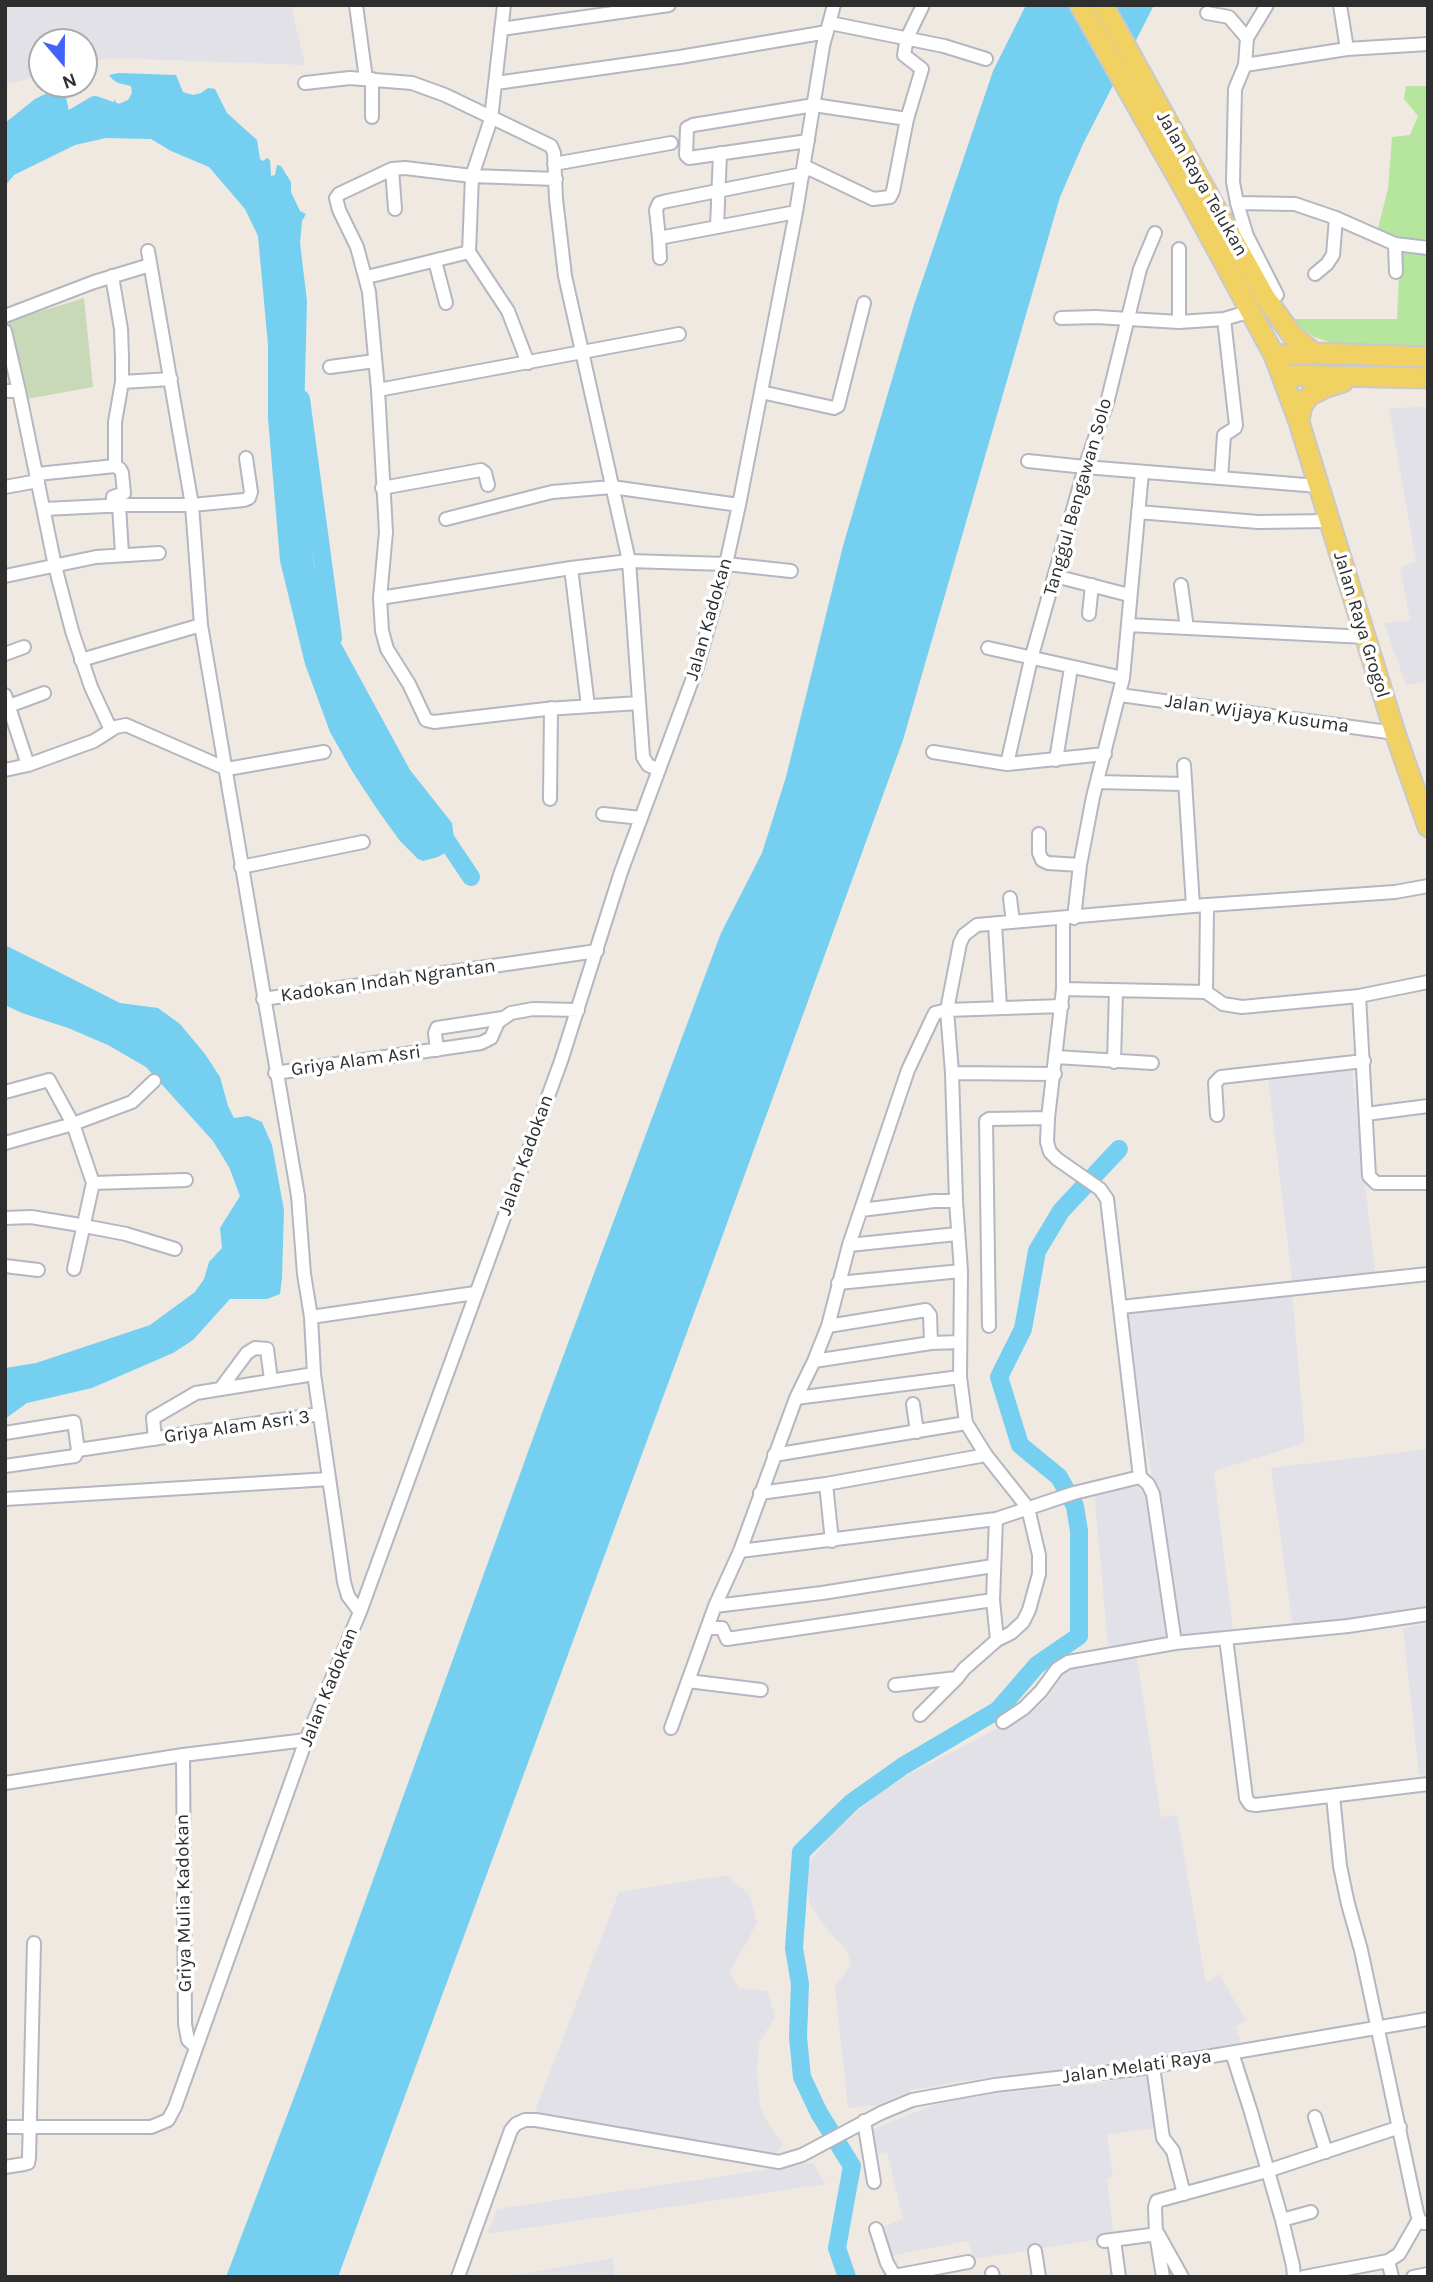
<!DOCTYPE html>
<style>
body{margin:0}
#map{position:relative;width:1433px;height:2282px;overflow:hidden;background:#efe9e1;font-family:Karla,sans-serif}
canvas{display:block}
.frame{position:absolute;inset:0;border:7px solid #2e2e2e;pointer-events:none}
.north{position:absolute;left:28px;top:28px;width:70px;height:70px;box-sizing:border-box;background:#fff;border:2px solid #ababab;border-radius:50%;rotate:160deg;font-size:19px;font-weight:700;line-height:28px;text-align:center;color:#2e2e2e}
.north::after{content:'';display:block;margin:auto;width:24px;height:32px;background:#4264fb;clip-path:polygon(50% 0,100% 100%,50% 72%,0 100%)}
</style>
<div id="map">
<canvas width="1433" height="2282"></canvas>
<div class="frame"></div>
<div class="north">N</div>
</div>
<script>
const ctx = document.querySelector('canvas').getContext('2d');
ctx.lineJoin = 'round';
function paint(path, color) { ctx.fillStyle = color; ctx.fill(path, 'evenodd'); }
const shape = rows => new Path2D(rows.map(r => 'M' + r).join(''));
function strokePath(path, color, width, dash) { ctx.strokeStyle = color; ctx.lineWidth = width; ctx.lineCap = dash ? 'butt' : 'round'; ctx.setLineDash(dash || []); ctx.stroke(path); }
function write(font, color, halo, rows, align = 'center') {
  ctx.font = font + ' Karla,sans-serif'; ctx.lineWidth = 7; ctx.setLineDash([]); ctx.textBaseline = 'middle'; ctx.strokeStyle = halo; ctx.fillStyle = color; for (const [text, x, y, turn = 0] of rows) {
    ctx.save(); ctx.translate(x, y); ctx.rotate((+turn || 0) * Math.PI / 180); ctx.textAlign = isNaN(turn) ? turn : align; if (halo) ctx.strokeText(text, 0, 0); ctx.fillText(text, 0, 0); ctx.restore();
  }
}
paint(shape([
 [5,5,291,5,305,65,108,58,84,65,84,42,42,42,42,75,5,85],
 [1428,407,1428,681,1406,685,1384,623,1410,620,1400,568,1416,561,1389,408],
 [1352,1070,1376,1280,1293,1288,1268,1078],
 [1292,1291,1305,1443,1214,1471,1233,1632,1180,1638,1142,1419,1127,1310],
 [1428,1449,1428,1608,1293,1629,1271,1468],
 [1138,1487,1147,1498,1169,1639,1108,1646,1094,1490],
 [1428,1624,1428,1774,1419,1775,1403,1628],
 [1137,1658,1161,1817,1177,1815,1206,1983,1219,1974,1246,2020,1236,2027,1241,2042,1167,2058,1006,2075,927,2087,912,2090,878,2105,848,2108,835,1987,851,1964,846,1949,829,1932,810,1904,804,1870,832,1833,888,1786,1043,1704,1068,1668],
 [727,1875,750,1896,757,1922,747,1942,729,1972,739,1988,768,1991,775,2017,759,2043,757,2071,760,2107,770,2127,783,2144,771,2159,535,2111,619,1892],
 [1150,2073,1160,2127,1107,2135,1113,2176,1107,2178,1114,2237,973,2259,968,2241,890,2256,883,2227,903,2219,887,2152,878,2155,871,2130,951,2098,1100,2083],
 [813,2163,826,2184,487,2234,497,2209],
 [613,2258,615,2277,504,2277]
]), '#e3e1e8');
paint(shape([
 [1406,86,1428,86,1428,246,1410,244,1377,232,1388,189,1392,137,1410,135,1418,116,1404,99],
 [1400,253,1428,255,1428,350,1350,350,1312,336,1290,319,1397,319]
]), '#b6e59e');
paint(shape([
 [84,298,93,387,27,399,9,323,12,320]
]), '#c8d9b8');
paint(shape([
 [1026,5,1154,5,1083,144,1060,197,903,740,710,1270,338,2277,226,2277,302,2076,545,1405,721,933,762,853,786,777,843,546,913,308,993,71],
 [119,73,176,75,183,92,193,95,201,93,208,88,215,89,227,113,257,140,260,159,263,161,267,158,270,160,271,176,275,175,277,165,281,166,291,182,291,192,300,211,306,214,302,221,300,243,307,301,303,457,314,566,324,603,337,636,410,770,452,823,454,838,445,853,438,857,423,861,418,859,400,841,377,809,352,771,330,732,305,664,280,561,268,418,268,345,258,236,245,209,209,167,171,151,151,139,106,138,75,145,14,175,5,186,5,123,35,99,66,84,68,84,66,97,69,111,76,112,92,107,107,113,114,107,114,99,117,104,121,103,128,100,132,93,131,86,118,83,112,79,109,75],
 [5,945,120,1003,158,1008,180,1024,205,1054,220,1077,228,1106,234,1118,248,1116,262,1122,272,1145,284,1210,282,1278,280,1294,267,1299,230,1299,193,1340,173,1353,92,1388,27,1403,5,1419,5,1368,36,1363,150,1325,195,1292,204,1279,209,1262,222,1248,220,1228,240,1196,229,1167,213,1141,146,1067,108,1045,68,1028,22,1013,5,1005]
]), '#75cff0');
strokePath(shape([
 [73,118,95,105,131,118],
 [301,399,333,638],
 [436,825,471,877],
 [847,2277,837,2248,852,2166,819,2113,802,2077,798,2037,800,1984,794,1948,801,1852,852,1802,903,1766,998,1710,1037,1665,1079,1636,1079,1531,1075,1506,1059,1477,1020,1445,999,1377,1023,1329,1037,1251,1061,1211,1119,1149]
]), '#75cff0', 18);
const street = shape([
 [356,5,366,79],
 [1340,5,1347,49],
 [1207,13,1229,17,1247,38,1245,65],
 [830,23,944,46,986,59],
 [501,29,669,5],
 [1247,38,1267,5],
 [1428,44,1347,49,1245,65,1235,89,1233,182,1237,203,1295,204,1336,218,1395,244,1428,248],
 [305,83,350,78,412,83,445,95,551,146,554,153,556,199,565,276,629,561,643,757,648,765,659,770],
 [496,83,680,57,827,32],
 [372,117,372,79],
 [907,119,922,69,904,55,907,38,923,5],
 [554,164,671,143],
 [804,166,873,199,890,197,893,191,907,119,814,105,693,125,687,128,686,155,689,158,808,141],
 [392,169,395,209],
 [556,179,472,176,405,168,392,169,339,194,336,198,339,210,357,247,369,292,378,390,386,532,380,598,382,631,387,649,409,684,426,720,434,722,546,709,639,703],
 [1237,203,1247,236,1277,295],
 [796,212,659,238,656,210,659,203,667,201,803,174],
 [717,227,720,153],
 [659,238,660,258],
 [1395,244,1396,272],
 [148,251,192,505,201,625,298,1196,304,1274,311,1317,314,1374,344,1582,348,1596,360,1612],
 [469,252,508,311,528,363],
 [435,261,446,303],
 [1315,274,1327,264,1333,255,1336,218],
 [112,276,121,329,122,357,122,382,115,422,115,466],
 [367,277,469,252,472,176,491,119,504,5],
 [5,316,94,282,150,265],
 [1061,318,1096,317,1179,322,1224,319,1251,311],
 [1179,322,1179,249],
 [5,331,19,391],
 [330,367,375,361],
 [122,382,171,379],
 [378,390,679,334],
 [5,391,19,391,55,566,72,631,91,687,111,730],
 [761,392,834,408,838,406,864,303],
 [1028,461,1085,467,1318,486],
 [37,474,115,466,120,469,122,473,124,493,113,497,112,506],
 [1221,478,1224,435,1235,428,1236,425,1224,319],
 [5,487,38,481],
 [382,488,481,470,485,473,488,485],
 [119,505,122,554],
 [44,509,126,505,192,505,244,500,249,498,251,492,246,458],
 [1138,512,1258,522,1329,521],
 [446,519,552,492,612,487,739,505],
 [571,568,588,706],
 [5,576,96,557,159,553],
 [1055,576,1129,595],
 [1181,585,1187,628],
 [380,598,571,568,629,561,726,564,791,571],
 [1089,614,1092,585],
 [1128,625,1366,637],
 [988,648,1123,678],
 [5,654,24,647],
 [81,660,201,625],
 [5,695,28,765],
 [1120,695,1395,733],
 [9,706,44,693],
 [933,752,1007,764,1105,754],
 [1056,760,1071,668],
 [1007,764,1031,659,1085,467,1107,403,1140,269,1155,233],
 [1184,765,1193,906],
 [5,770,28,765,94,741,116,727,126,725,227,769,324,752],
 [1097,782,1184,784],
 [550,799,551,708],
 [603,814,641,818],
 [1039,834,1039,853,1042,860,1048,863,1080,865],
 [241,867,363,842],
 [1010,898,1013,922],
 [1063,918,1063,989,1048,1118,1047,1142,1050,1152,1057,1159,1100,1189,1107,1199,1140,1477,1148,1484,1153,1494,1175,1643],
 [1074,918,1080,865,1093,797,1123,678,1142,472],
 [995,924,1000,1008],
 [1063,989,1206,992,1223,1004,1242,1007,1359,996,1428,982],
 [1206,992,1207,906],
 [1359,996,1369,1176,1376,1183,1428,1183],
 [263,999,597,951],
 [437,1050,435,1033,437,1028,503,1018],
 [1056,1057,1152,1063],
 [1114,1062,1116,990],
 [275,1073,481,1043,491,1038,498,1022,511,1013,533,1009,578,1010],
 [952,1073,1055,1074],
 [5,1092,49,1080,73,1124,93,1183,186,1180],
 [1366,1114,1428,1106],
 [1217,1115,1215,1083,1221,1077,1364,1061],
 [5,1143,73,1124,132,1102,154,1081],
 [861,1210,934,1201,956,1201],
 [5,1218,31,1217,74,1224,126,1234,175,1249],
 [849,1245,957,1234],
 [5,1266,38,1270],
 [74,1269,93,1183],
 [838,1283,961,1271],
 [1121,1307,1428,1274],
 [311,1317,475,1293],
 [828,1326,926,1310,930,1315,931,1343],
 [989,1326,986,1121,989,1119,1048,1118],
 [814,1361,931,1343,960,1342],
 [221,1388,247,1353,255,1348,267,1349,271,1380],
 [796,1398,960,1377],
 [913,1404,917,1432],
 [5,1433,74,1422,78,1450],
 [155,1439,153,1418,196,1393,314,1374],
 [774,1455,966,1423],
 [5,1466,75,1456,78,1450,320,1414],
 [826,1484,832,1541],
 [760,1493,826,1484,986,1455],
 [5,1499,329,1479],
 [740,1551,996,1519,1074,1493,1140,1477],
 [715,1606,822,1593,993,1566],
 [707,1628,722,1628,727,1639,993,1600,996,1519],
 [1226,1638,1246,1798,1250,1804,1256,1805,1428,1784],
 [997,1640,1011,1633,1023,1622,1029,1610,1039,1574,1039,1555,1028,1508,986,1455,966,1423,960,1377,961,1271,956,1201,952,1073,947,1010,960,943,964,935,977,925,1193,906,1395,892,1428,886],
 [688,1681,761,1690],
 [895,1685,957,1678],
 [920,1715,957,1678,964,1669,997,1640,993,1600],
 [1003,1722,1024,1708,1041,1691,1057,1669,1068,1662,1175,1643,1348,1626,1428,1614],
 [671,1728,715,1606,740,1551,796,1398,814,1361,828,1326,849,1245,908,1070,932,1019,935,1013,947,1010,1062,1006],
 [183,1755,185,2024,188,2040,196,2047],
 [5,1783,183,1755,306,1740],
 [1333,1796,1340,1866,1348,1904,1361,1950,1417,2213,1419,2219,1423,2223,1428,2223],
 [1232,2053,1251,2112,1282,2220,1293,2266,1294,2277],
 [1153,2066,1163,2138,1173,2151,1184,2194],
 [1315,2117,1326,2152],
 [864,2121,874,2182],
 [5,2127,151,2127,168,2120,175,2107,306,1740,360,1612,561,1061,621,872,697,667,726,564,739,505,796,212,823,46,834,5],
 [5,2167,24,2164,28,2163,29,2158,34,1943],
 [1282,2220,1311,2212],
 [876,2229,887,2263,895,2277],
 [1114,2240,1119,2277],
 [1104,2241,1158,2234,1182,2277],
 [1035,2251,1039,2277],
 [1388,2261,1392,2277],
 [992,2273,993,2277],
 [894,2276,968,2262],
 [458,2277,511,2130,516,2124,525,2120,536,2120,779,2162,802,2155,881,2113,912,2100,995,2085,1136,2069,1428,2019],
 [1163,2277,1156,2234,1155,2207,1157,2201,1267,2171,1400,2127],
 [1304,2277,1388,2261,1399,2254,1419,2219],
 [1413,2277,1428,2274]
]);
const primary = shape([
 [1080,5,1186,192,1274,355,1299,422,1395,733,1428,827],
 [1103,5,1265,297,1292,335,1314,353],
 [1274,355,1314,353,1428,357],
 [1282,375,1428,378],
 [1299,422,1302,406,1309,396,1324,388,1343,382]
]);
strokePath(street, '#b4b7c1', 16);
strokePath(primary, '#c9c9c9', 23);
strokePath(street, '#fff', 12);
strokePath(primary, '#f2d163', 19);
write('19px', '#2e2e2e', '#fff', [
 ["Jalan Raya Telukan",1202,184,60],
 ["Tanggul Bengawan Solo",1078,497,-74],
 ["Jalan Kadokan",709,619,-74],
 ["Jalan Raya Grogol",1361,625,73],
 ["Jalan Wijaya Kusuma",1257,714,8],
 ["Kadokan Indah Ngrantan",388,981,-8],
 ["Griya Alam Asri",356,1061,-8],
 ["Jalan Kadokan",526,1155,-70],
 ["Griya Alam Asri 3",237,1427,-8],
 ["Jalan Kadokan",329,1687,-68],
 ["Griya Mulia Kadokan",184,1903,-91],
 ["Jalan Melati Raya",1137,2067,-8]
]);
</script>
